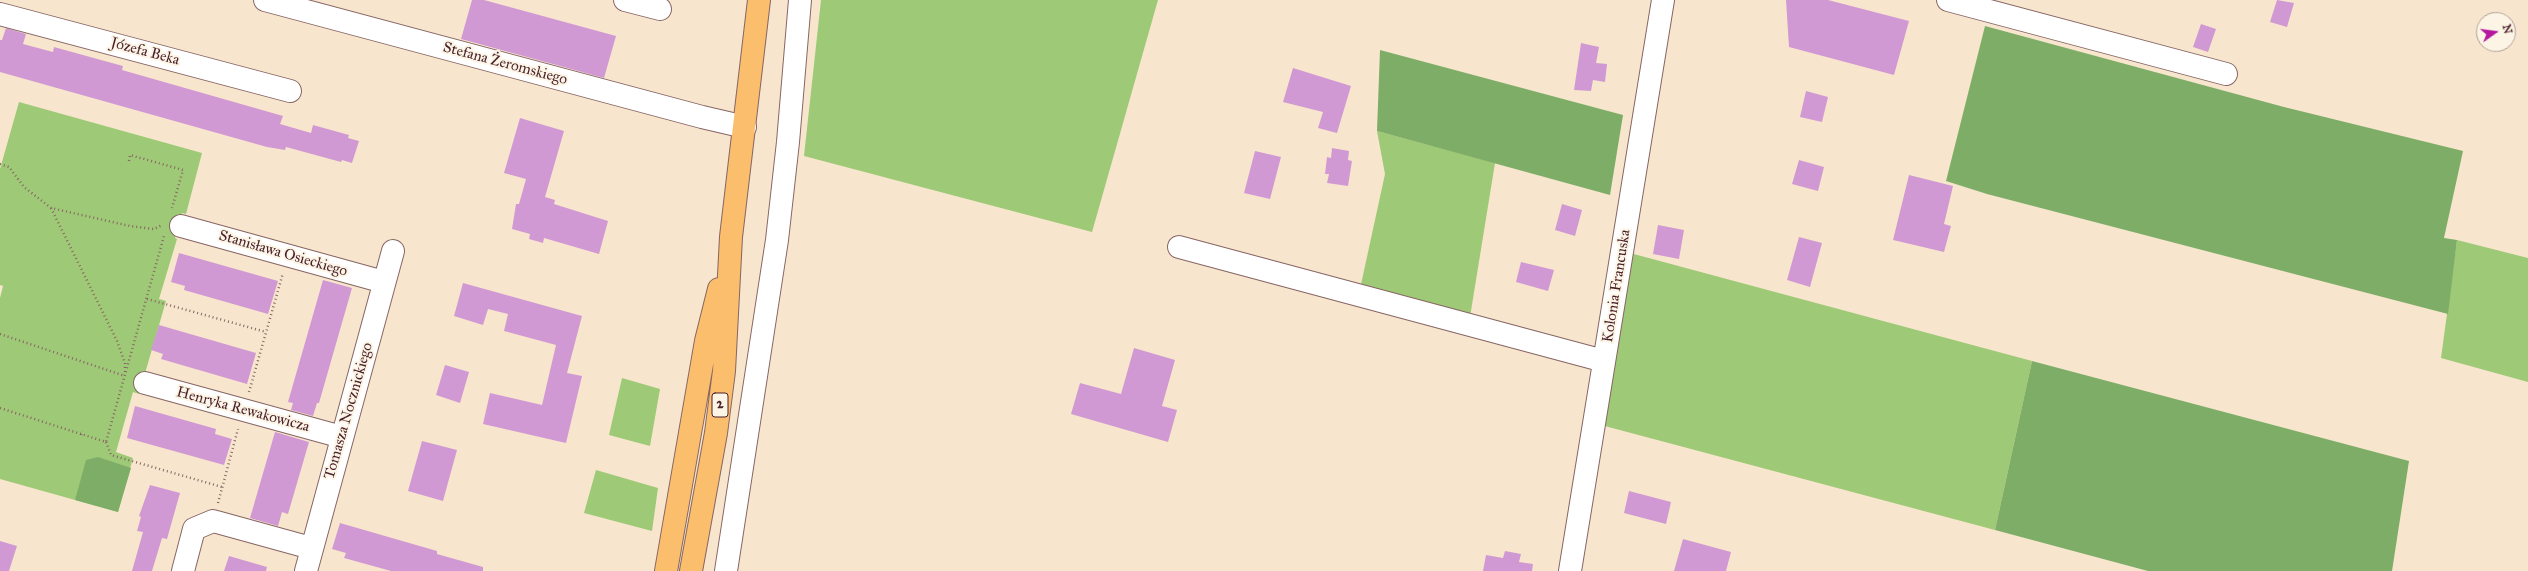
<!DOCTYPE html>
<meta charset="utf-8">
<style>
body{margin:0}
#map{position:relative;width:2528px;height:571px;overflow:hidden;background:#f7e6cd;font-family:"IM FELL Great Primer",serif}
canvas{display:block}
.north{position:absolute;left:2476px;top:12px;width:40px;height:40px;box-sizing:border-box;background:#fcf5e5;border:1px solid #b59f9b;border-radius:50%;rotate:76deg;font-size:11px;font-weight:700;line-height:16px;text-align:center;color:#4a1f2b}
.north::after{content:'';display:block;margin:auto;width:14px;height:18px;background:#b5179e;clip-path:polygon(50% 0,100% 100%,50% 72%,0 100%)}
</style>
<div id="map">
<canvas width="2528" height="571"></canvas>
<div class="north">N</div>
</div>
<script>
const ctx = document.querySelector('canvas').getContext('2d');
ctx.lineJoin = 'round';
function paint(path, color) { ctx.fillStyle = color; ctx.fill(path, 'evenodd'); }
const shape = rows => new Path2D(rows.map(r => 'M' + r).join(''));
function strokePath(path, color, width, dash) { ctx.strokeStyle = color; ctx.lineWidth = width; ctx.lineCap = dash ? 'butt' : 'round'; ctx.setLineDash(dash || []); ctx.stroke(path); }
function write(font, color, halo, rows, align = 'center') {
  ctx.font = font + ' "IM FELL Great Primer",serif'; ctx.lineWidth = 4; ctx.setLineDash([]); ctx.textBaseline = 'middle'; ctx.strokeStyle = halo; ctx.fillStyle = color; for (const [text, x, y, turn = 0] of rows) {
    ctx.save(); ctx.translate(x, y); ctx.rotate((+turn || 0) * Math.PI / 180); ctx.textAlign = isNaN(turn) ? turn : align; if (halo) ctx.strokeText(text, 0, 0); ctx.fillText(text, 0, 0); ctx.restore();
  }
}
paint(shape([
 [821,0,1158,0,1092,232,804,156],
 [19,102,202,153,186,214,182,213,175,238,177,239,159,299,166,301,139,394,133,392,116,452,133,458,118,512,0,479,0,298,3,286,0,285,0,169],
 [1377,131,1495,163,1470,317,1360,289,1385,174],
 [2457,240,2528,258,2528,382,2441,358],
 [1630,253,2032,361,1995,530,1601,425],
 [622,378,660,389,650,446,609,435],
 [596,470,658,488,652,531,584,513]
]), '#9ec976');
paint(shape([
 [1985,26,2284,107,2463,151,2444,238,2457,240,2448,314,1987,194,1946,181],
 [1380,50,1623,115,1610,195,1377,131],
 [2032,361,2409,461,2392,571,2148,571,1995,530],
 [98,457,131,468,118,512,75,500,86,460]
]), '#7ead67');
paint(shape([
 [472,0,484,0,616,36,604,78,461,39],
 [1786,0,1828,0,1909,21,1894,75,1789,47],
 [2277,0,2294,3,2287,27,2270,22],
 [2201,24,2216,29,2208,52,2193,47],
 [6,28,26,34,23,44,53,52,54,47,101,60,123,66,122,70,283,116,280,124,311,133,313,125,349,135,348,138,359,141,352,163,342,160,341,162,286,147,285,150,267,147,0,72,0,40,2,40],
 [1581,43,1599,47,1596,63,1607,64,1605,82,1593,80,1591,91,1574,90],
 [1293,68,1351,86,1337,133,1318,128,1323,112,1283,102],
 [1806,91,1828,97,1822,122,1800,117],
 [520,118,564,131,545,197,555,200,554,204,608,221,599,254,544,238,543,243,529,239,530,234,512,229,516,204,519,204,526,179,504,173],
 [1332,148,1349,151,1348,160,1352,161,1348,186,1327,183,1329,174,1325,174,1327,157,1331,158],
 [1255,151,1281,157,1270,199,1244,193],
 [1799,160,1824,167,1818,191,1792,184],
 [1909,175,1953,186,1944,224,1951,226,1944,252,1893,240],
 [1562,204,1582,210,1575,236,1555,230],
 [1658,225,1684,230,1679,259,1653,254],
 [1799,237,1822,243,1810,287,1787,280],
 [179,253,278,281,268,314,184,290,185,286,171,282],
 [1521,262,1554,270,1548,291,1516,282],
 [323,280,352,288,319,403,317,403,313,416,291,410,293,403,288,402],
 [463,283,582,316,567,373,582,376,566,443,483,424,490,393,542,405,556,345,504,331,508,314,488,309,483,325,454,316],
 [159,325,256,353,247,384,161,359,163,354,151,350],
 [1134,348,1175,360,1162,406,1177,410,1168,442,1071,414,1080,383,1121,394],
 [445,365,469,372,460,403,436,395],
 [135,406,216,429,215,434,232,439,224,465,127,438],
 [275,432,309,442,288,514,282,512,278,526,250,518],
 [422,441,457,450,443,501,408,491],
 [150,485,180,493,167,539,162,538,152,571,132,571,143,532,137,531,141,517,139,516],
 [1629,491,1671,502,1666,524,1624,513],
 [340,523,437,551,437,554,483,567,483,571,391,571,344,558,346,553,332,549],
 [1683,539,1731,552,1726,571,1674,571],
 [0,541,17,546,9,571,0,571],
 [1505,551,1521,554,1519,562,1533,564,1532,571,1483,571,1486,555,1503,558],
 [229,556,267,567,266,571,224,571]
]), '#d199d3');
const minor = shape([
 [265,0,702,117,745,127],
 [625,0,660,9],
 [1948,0,2226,74],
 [0,14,290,91],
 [181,226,384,282],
 [1179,247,1604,361],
 [145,383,342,437],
 [183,571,194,529,213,521,311,548],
 [306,571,393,251],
 [726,571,777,240,788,142,800,0],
 [1570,571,1663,0]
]);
const highway = shape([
 [666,571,706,341,719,289],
 [691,571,716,433,724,371,731,237,759,0]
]);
strokePath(minor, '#876564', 24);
strokePath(highway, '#876564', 24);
strokePath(shape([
 [129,161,130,155,183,170,172,208],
 [0,164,9,167,24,187,51,208,130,226,154,229,162,225],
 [51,208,117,341,125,363,125,373],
 [147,299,266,332],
 [0,334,125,376],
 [249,392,283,273],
 [0,408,106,442,164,236],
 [81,435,82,431],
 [106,442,111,455,222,487],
 [218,503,238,429]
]), '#876564', 2.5, [1, 3]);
strokePath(minor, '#fff', 22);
strokePath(highway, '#fabe6d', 22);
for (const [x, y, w] of [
 [720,405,16]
]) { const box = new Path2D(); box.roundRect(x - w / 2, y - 12, w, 24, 3); ctx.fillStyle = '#fcf5e5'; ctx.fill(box); strokePath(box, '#4a1f2b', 1); }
write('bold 14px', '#4a1f2b', null, [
 ["2",720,405]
]);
write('15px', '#4a1f2b', '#fcf5e5', [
 ["Józefa Beka",145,52,15],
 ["Stefana Żeromskiego",505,64,15],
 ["Stanisława Osieckiego",283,254,16],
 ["Kolonia Francuska",1617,286,-81],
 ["Henryka Rewakowicza",243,410,15],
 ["Tomasza Nocznickiego",349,411,-74]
]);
</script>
